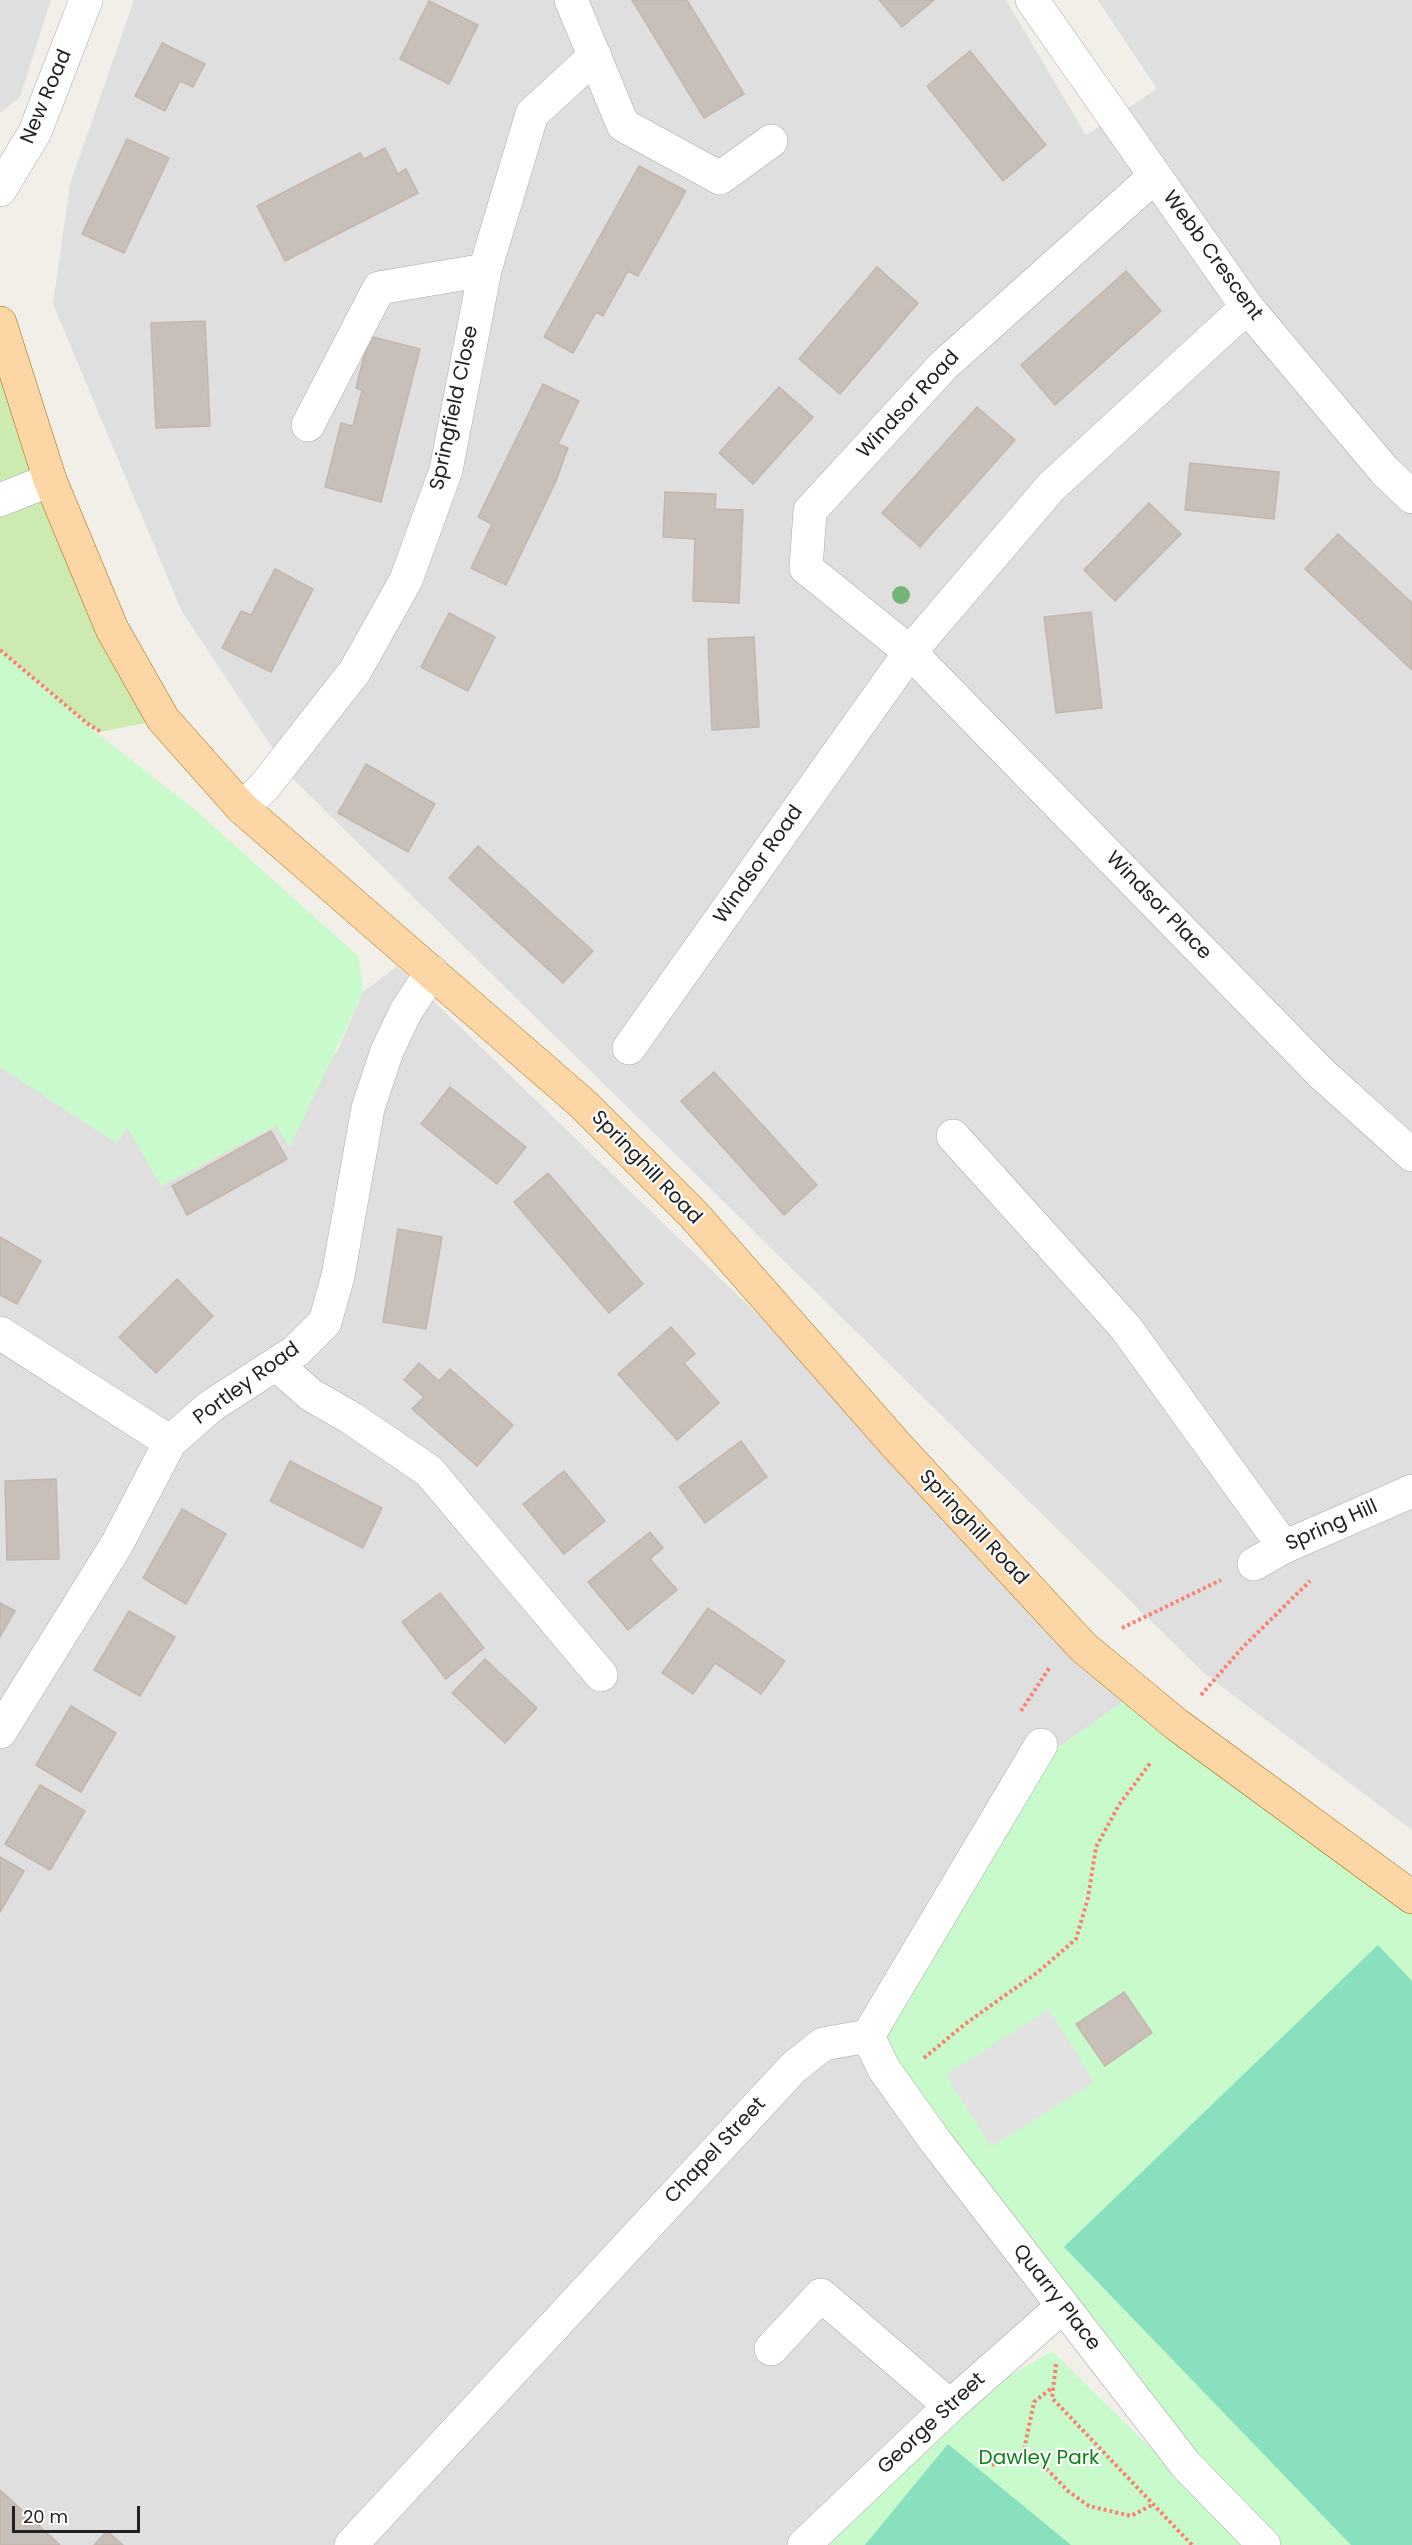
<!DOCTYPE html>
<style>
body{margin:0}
#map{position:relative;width:1412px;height:2545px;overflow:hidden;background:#f2efe9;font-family:Poppins,sans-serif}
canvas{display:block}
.scale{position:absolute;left:12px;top:2506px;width:128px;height:27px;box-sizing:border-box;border:3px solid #222;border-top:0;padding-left:8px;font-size:18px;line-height:21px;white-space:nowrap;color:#222;-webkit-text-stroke:4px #fff;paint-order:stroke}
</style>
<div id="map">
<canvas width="1412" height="2545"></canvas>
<div class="scale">20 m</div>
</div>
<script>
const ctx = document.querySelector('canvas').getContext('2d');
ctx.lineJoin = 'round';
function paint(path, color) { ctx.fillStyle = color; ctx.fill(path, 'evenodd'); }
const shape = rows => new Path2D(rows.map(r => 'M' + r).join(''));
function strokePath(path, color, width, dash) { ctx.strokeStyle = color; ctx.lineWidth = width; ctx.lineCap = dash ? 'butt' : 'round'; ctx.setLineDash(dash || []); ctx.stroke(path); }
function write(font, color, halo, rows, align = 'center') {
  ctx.font = font + ' Poppins,sans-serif'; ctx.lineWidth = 4.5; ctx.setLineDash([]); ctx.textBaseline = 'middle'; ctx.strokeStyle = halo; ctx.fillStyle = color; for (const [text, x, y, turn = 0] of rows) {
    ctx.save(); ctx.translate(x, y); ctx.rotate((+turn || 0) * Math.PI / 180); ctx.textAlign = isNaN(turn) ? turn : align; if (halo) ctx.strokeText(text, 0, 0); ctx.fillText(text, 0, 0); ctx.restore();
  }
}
paint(shape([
 [0,0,51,0,20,97,0,113],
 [134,0,1006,0,1086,135,1157,89,1098,0,1412,0,1412,1830,1205,1674,293,779,182,612,53,304,70,184],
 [229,964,336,1054,363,992,397,966,1085,1631,1135,1693,1055,1750,1056,2307,793,2545,0,2545,0,1067,117,1143]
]), '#e0dfdf');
paint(shape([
 [0,323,163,719,101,732,88,724,0,650]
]), '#cdebb0');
paint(shape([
 [0,650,98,734,193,808,359,957,363,992,290,1147,276,1126,161,1186,127,1127,117,1143,0,1067],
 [1135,1693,1412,1897,1412,2545,1280,2545,1194,2458,1076,2307,879,2037,1055,1750],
 [1052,2351,1172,2469,1245,2545,827,2545,979,2394]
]), '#c8facc');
paint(shape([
 [1378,1945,1412,1981,1412,2545,1351,2545,1064,2247],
 [948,2444,1071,2545,865,2545]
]), '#88e0be');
paint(shape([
 [1049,2009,1094,2082,991,2147,946,2075]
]), '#e2e2e2');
const building = shape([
 [632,0,687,0,744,94,704,118,632,0],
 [879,0,934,0,902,27,879,0],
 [429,1,478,25,449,84,400,59,429,1],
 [162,43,205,64,193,87,180,81,165,111,135,96,162,43],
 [970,51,1046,145,1003,181,927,86,970,51],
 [127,139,169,158,124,253,82,234,127,139],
 [385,148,398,174,406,169,418,193,285,261,257,206,360,153,364,159,385,148],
 [639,166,686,191,638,276,628,271,603,316,596,312,573,353,544,337,639,166],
 [877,267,918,303,840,394,799,359,877,267],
 [1126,271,1161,311,1055,405,1021,365,1126,271],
 [205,321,210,426,156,428,151,323,205,321],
 [369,336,420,349,381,502,325,487,341,423,353,426,362,390,356,388,369,336],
 [543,384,579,401,558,444,568,448,556,481,506,585,471,568,492,524,478,517,543,384],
 [779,387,813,417,753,484,719,453,779,387],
 [977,407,1015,440,920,547,882,513,977,407],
 [1190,463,1279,472,1274,519,1185,510,1190,463],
 [665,492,716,494,715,509,743,510,739,603,693,601,695,539,663,537,665,492],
 [1149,503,1181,534,1115,601,1084,570,1149,503],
 [1338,534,1412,603,1412,670,1305,569,1338,534],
 [275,569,313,589,271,672,222,648,241,611,251,615,275,569],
 [1091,612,1102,708,1056,713,1044,617,1091,612],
 [449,613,495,637,468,691,421,667,449,613],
 [754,637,759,727,712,730,708,639,754,637],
 [366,764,435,804,408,852,338,813,366,764],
 [478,846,593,951,563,983,449,878,478,846],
 [714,1072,817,1185,784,1215,681,1101,714,1072],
 [450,1087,526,1147,497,1184,421,1124,450,1087],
 [271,1131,287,1159,187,1215,172,1186,271,1131],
 [548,1173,643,1284,609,1313,514,1202,548,1173],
 [398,1229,442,1237,426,1329,383,1322,398,1229],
 [0,1237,41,1261,17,1304,0,1295,0,1237],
 [177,1279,213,1316,156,1373,119,1337,177,1279],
 [671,1327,695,1354,684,1363,719,1403,677,1440,618,1374,671,1327],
 [419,1363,439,1381,450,1369,513,1425,477,1466,412,1409,424,1397,404,1380,419,1363],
 [741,1441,767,1477,705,1523,679,1487,741,1441],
 [290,1461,382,1508,363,1548,270,1501,290,1461],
 [564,1471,605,1521,564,1554,523,1504,564,1471],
 [56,1479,59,1559,7,1560,5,1481,56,1479],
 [182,1509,226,1534,186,1604,143,1578,182,1509],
 [650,1532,663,1548,650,1559,677,1590,628,1630,588,1582,650,1532],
 [440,1593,484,1648,446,1679,402,1622,440,1593],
 [0,1603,15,1611,0,1637,0,1603],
 [708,1608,785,1661,761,1694,715,1663,693,1694,662,1673,708,1608],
 [129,1611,175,1637,140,1696,94,1670,129,1611],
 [485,1659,537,1708,505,1743,452,1693,485,1659],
 [71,1706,116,1733,81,1792,36,1765,71,1706],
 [40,1785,85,1811,50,1870,5,1844,40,1785],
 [0,1857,24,1871,0,1912,0,1857],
 [1124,1992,1152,2033,1105,2066,1076,2024,1124,1992],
 [0,2490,60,2545,0,2545,0,2490],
 [107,2531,123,2545,94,2545,107,2531]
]);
paint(building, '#c7bfb8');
strokePath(building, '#c4b6ab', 1.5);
const minor = shape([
 [571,0,623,125,720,178,771,141],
 [1032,0,1247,307,1384,470,1412,497],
 [1154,177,943,366,810,511,806,568,910,652,1322,1074,1412,1155],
 [0,190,35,132,86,0],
 [308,425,379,288,485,270],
 [0,500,50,480],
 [242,808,264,787,355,671,406,580,446,470,485,270,532,114,595,56],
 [629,1048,910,652,1051,487,1247,307],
 [953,1136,1126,1328,1284,1547],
 [0,1333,170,1442],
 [277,1365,311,1395,351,1418,429,1471,601,1675],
 [1254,1564,1284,1547,1412,1491],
 [0,1732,117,1544,170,1442,211,1406,296,1351,325,1322,338,1276,368,1108,387,1051,406,1011,432,972],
 [868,2036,884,2069,936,2142,1063,2306,1186,2465,1264,2545],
 [771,2349,821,2295,950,2406],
 [351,2545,793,2068,823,2044,868,2036,1041,1745],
 [804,2545,950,2406,1063,2306]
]);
const major = shape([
 [0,323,50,480,112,629,163,719,242,808,583,1104,694,1215,897,1446,1083,1647,1176,1724,1412,1897]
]);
strokePath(minor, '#a9a9a9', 34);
strokePath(major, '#a06b00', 34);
strokePath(shape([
 [0,650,88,724,101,732],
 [1122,1628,1221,1580],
 [1201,1695,1243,1647,1310,1581],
 [1021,1711,1050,1667],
 [924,2058,965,2024,1038,1972,1076,1939,1088,1898,1096,1847,1119,1805,1151,1762],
 [1056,2364,1052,2398,1192,2545],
 [1023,2455,1034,2402,1053,2387],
 [992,2465,1023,2455,1041,2463,1068,2491,1089,2506,1131,2516,1154,2504]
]), '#fa8072', 4, [3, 3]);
strokePath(minor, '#fff', 33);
strokePath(major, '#fcd6a4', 33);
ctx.fillStyle = '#74b475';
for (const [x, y] of [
 [901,595]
]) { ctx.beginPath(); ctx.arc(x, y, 9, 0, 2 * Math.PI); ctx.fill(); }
write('20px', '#222', '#fff', [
 ["New Road",47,97,-67],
 ["Webb Crescent",1212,256,54],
 ["Windsor Road",909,405,-47],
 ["Springfield Close",455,408,-78],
 ["Windsor Road",759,865,-55],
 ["Windsor Place",1158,906,46],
 ["Springhill Road",646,1168,46],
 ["Portley Road",247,1384,-36],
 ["Spring Hill",1332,1526,-24],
 ["Springhill Road",973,1528,47],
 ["Chapel Street",716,2151,-47],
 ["Quarry Place",1056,2298,52],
 ["George Street",932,2424,-43]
]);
write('20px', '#0c8416', '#fff', [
 ["Dawley Park",1039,2459]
]);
</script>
